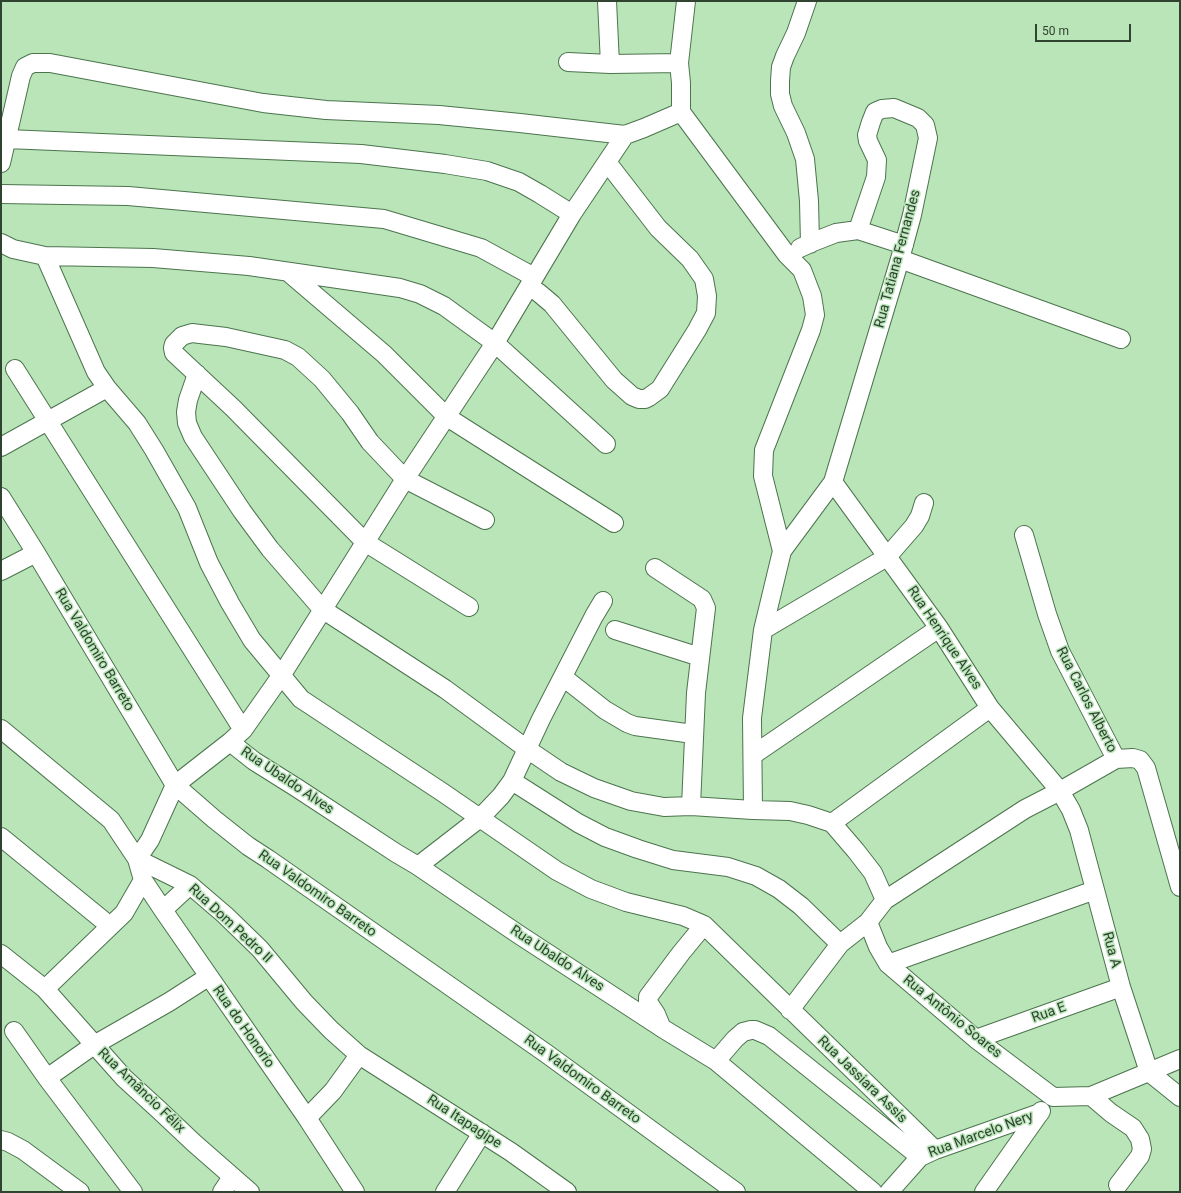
<!DOCTYPE html>
<meta charset="utf-8">
<style>
body{margin:0}
#map{position:relative;width:1181px;height:1193px;overflow:hidden;background:#b9e5b9;font-family:Roboto,sans-serif}
canvas{display:block}
.frame{position:absolute;inset:0;border:2px solid #304230;pointer-events:none}
.scale{position:absolute;left:1035px;top:24px;width:96px;height:18px;box-sizing:border-box;border:2px solid #304230;border-top:0;padding-left:5px;font-size:12px;line-height:14px;white-space:nowrap;color:#304230;-webkit-text-stroke:3px #b9e5b9;paint-order:stroke}
</style>
<div id="map">
<canvas width="1181" height="1193"></canvas>
<div class="frame"></div>
<div class="scale">50 m</div>
</div>
<script>
const ctx = document.querySelector('canvas').getContext('2d');
ctx.lineJoin = 'round';
const shape = rows => new Path2D(rows.map(r => 'M' + r).join(''));
function strokePath(path, color, width, dash) { ctx.strokeStyle = color; ctx.lineWidth = width; ctx.lineCap = dash ? 'butt' : 'round'; ctx.setLineDash(dash || []); ctx.stroke(path); }
function write(font, color, halo, rows, align = 'center') {
  ctx.font = font + ' Roboto,sans-serif'; ctx.lineWidth = 3; ctx.setLineDash([]); ctx.textBaseline = 'middle'; ctx.strokeStyle = halo; ctx.fillStyle = color; for (const [text, x, y, turn = 0] of rows) {
    ctx.save(); ctx.translate(x, y); ctx.rotate((+turn || 0) * Math.PI / 180); ctx.textAlign = isNaN(turn) ? turn : align; if (halo) ctx.strokeText(text, 0, 0); ctx.fillText(text, 0, 0); ctx.restore();
  }
}
const minor = shape([
 [607,1,610,64],
 [686,1,679,63,681,83,681,112,787,255,802,270,812,296,815,315,811,330,764,450,763,476,782,551],
 [807,1,796,33,785,56,781,67,780,81,780,94,783,106,796,133,805,159,809,201,810,244],
 [568,62,610,64,679,63],
 [7,139,361,154,445,164,487,171,519,182,540,194,572,214],
 [1,163,21,76,25,67,33,63,50,63,263,103,326,110,439,115,520,123,625,135],
 [1,194,128,196,384,219,481,248,534,277],
 [858,230,876,177,877,160,868,141,867,135,871,122,875,112,882,109,894,108,918,118,925,125,928,138,912,215,900,259,833,482,782,551,763,630,752,718,753,810,790,811,808,815,832,823,856,851,873,873,885,900],
 [1,243,13,249,45,256],
 [800,248,813,242,836,233,858,230,904,245],
 [900,259,1121,339],
 [288,272,384,354,447,417,614,523],
 [529,286,539,293,552,304,614,380,632,396,639,399,645,399,649,397,660,389,697,330,706,313,707,296,704,279,690,259,658,228,607,162],
 [15,369,243,730],
 [197,374,188,400,186,412,187,423,193,437,242,511,270,549,322,609,445,689,527,749,561,772,594,788,631,801,664,807,691,806,753,810],
 [606,444,495,343,444,306,420,294,400,288,249,266,153,258,45,256,96,372,107,388,137,423,154,450,187,508,209,563,230,603,252,640,301,699,442,792,557,871,591,889,626,902,683,916,704,925,935,1150],
 [1,447,107,388],
 [833,482,939,628,990,708,1060,791,1071,810,1079,830,1121,987,1149,1072,1180,1097],
 [1,497,36,553,175,785,214,819,248,846,268,859,547,1054,736,1192],
 [1024,535,1047,614,1060,651,1116,759,1133,758,1140,760,1146,768,1180,887],
 [655,568,702,599,706,608,696,693,691,806],
 [1,571,36,553],
 [469,607,365,542,233,408,174,353,173,348,174,344,182,336,192,333,200,334,226,337,285,350,298,357,322,379,350,413,370,442,405,479,485,520],
 [615,630,700,657],
 [763,630,887,557,914,526,920,516,924,503],
 [563,677,605,710,627,723,635,726,693,734],
 [1,729,111,820,137,859,190,885,225,915,260,949,304,1002,331,1030,359,1055,511,1152,567,1192],
 [230,742,254,761,297,788,396,853,418,866,518,934,662,1028,716,1061,873,1192],
 [753,755,939,628],
 [512,781,578,823,605,837,638,849,673,860,728,867,756,876,779,889,801,906,840,944],
 [832,823,990,708],
 [1,837,110,926],
 [137,859,150,840,175,785,230,742,243,730,281,676,405,479,495,343,572,214,625,135,644,128,681,112],
 [137,859,143,880,163,910,307,1118,355,1192],
 [418,866,480,818,501,796,512,781,541,719,594,616,603,601],
 [163,910,190,885],
 [868,922,878,947,888,964,976,1039,1053,1097],
 [1,954,45,989,124,1078,158,1109,194,1143,250,1192],
 [888,964,1095,890],
 [45,989,124,913,143,880],
 [790,1010,840,944,868,922,885,900,1025,809,1060,791,1116,759],
 [661,1026,656,1014,648,1002,648,997,681,953,704,925],
 [14,1031,47,1078,133,1192],
 [976,1039,1121,987],
 [716,1061,735,1039,743,1032,751,1030,755,1030,769,1036,920,1157],
 [47,1078,94,1045,169,1002,208,977],
 [1091,1096,1111,1113,1133,1128,1140,1139,1142,1149,1140,1156,1118,1185],
 [1053,1097,1091,1096,1180,1059],
 [307,1118,333,1091,359,1055],
 [1,1140,8,1142,23,1150,80,1192],
 [222,1192,232,1177],
 [445,1192,482,1133],
 [889,1192,920,1157,935,1150,1040,1113],
 [984,1192,1041,1111]
]);
strokePath(minor, '#4c744d', 20);
strokePath(minor, '#fff', 18);
write('14px', '#304230', '#b9e5b9', [
 ["Rua Tatiana Fernandes",898,259,-75],
 ["Rua Henrique Alves",944,638,56],
 ["Rua Valdomiro Barreto",94,650,59],
 ["Rua Carlos Alberto",1086,700,63],
 ["Rua Ubaldo Alves",287,781,34],
 ["Rua Valdomiro Barreto",317,894,35],
 ["Rua Dom Pedro II",230,924,43],
 ["Rua A",1111,950,75],
 ["Rua Ubaldo Alves",557,959,33],
 ["Rua E",1049,1013,-20],
 ["Rua Antônio Soares",952,1017,39],
 ["Rua do Honorio",243,1027,55],
 ["Rua Valdomiro Barreto",582,1080,36],
 ["Rua Jassiara Assis",862,1080,44],
 ["Rua Amâncio Félix",141,1091,44],
 ["Rua Itapagipe",464,1122,33],
 ["Rua Marcelo Nery",981,1135,-20]
]);
</script>
